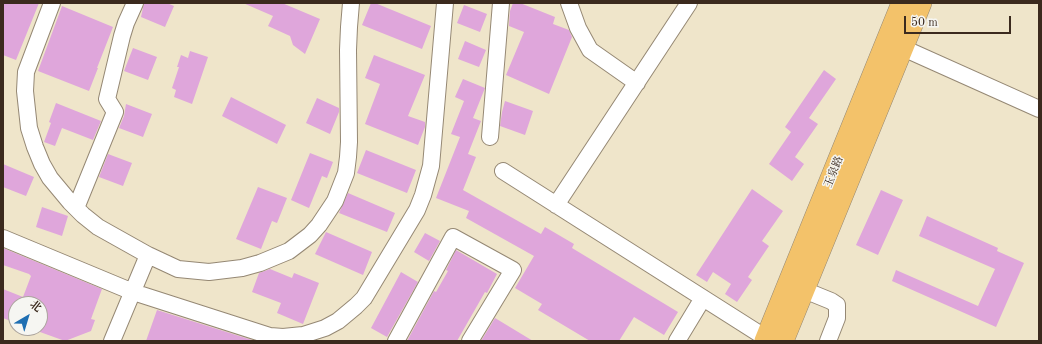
<!DOCTYPE html>
<meta charset="utf-8">
<style>
body{margin:0}
#map{position:relative;width:1042px;height:344px;overflow:hidden;background:#efe5ca;font-family:"Old Standard TT","Noto Serif SC",serif}
canvas{display:block}
.frame{position:absolute;inset:0;border:4px solid #3b2a1e;pointer-events:none}
.north{position:absolute;left:8px;top:296px;width:40px;height:40px;box-sizing:border-box;background:#f6f6f2;border:1px solid #aba49d;border-radius:50%;rotate:38deg;font-size:11px;font-weight:700;line-height:16px;text-align:center;color:#3b2a1e}
.north::after{content:'';display:block;margin:auto;width:14px;height:18px;background:#1f6fb2;clip-path:polygon(50% 0,100% 100%,50% 72%,0 100%)}
.scale{position:absolute;left:904px;top:16px;width:107px;height:18px;box-sizing:border-box;border:2px solid #3b2a1e;border-top:0;padding-left:5px;font-size:12px;line-height:14px;white-space:nowrap;color:#3b2a1e;-webkit-text-stroke:3px #f6f6f2;paint-order:stroke}
</style>
<div id="map">
<canvas width="1042" height="344"></canvas>
<div class="frame"></div>
<div class="north">北</div>
<div class="scale">50 m</div>
</div>
<script>
const ctx = document.querySelector('canvas').getContext('2d');
ctx.lineJoin = 'round';
function paint(path, color) { ctx.fillStyle = color; ctx.fill(path, 'evenodd'); }
const shape = rows => new Path2D(rows.map(r => 'M' + r).join(''));
function strokePath(path, color, width, dash) { ctx.strokeStyle = color; ctx.lineWidth = width; ctx.lineCap = dash ? 'butt' : 'round'; ctx.setLineDash(dash || []); ctx.stroke(path); }
function write(font, color, halo, rows, align = 'center') {
  ctx.font = font + ' "Old Standard TT","Noto Serif SC",serif'; ctx.lineWidth = 3; ctx.setLineDash([]); ctx.textBaseline = 'middle'; ctx.strokeStyle = halo; ctx.fillStyle = color; for (const [text, x, y, turn = 0] of rows) {
    ctx.save(); ctx.translate(x, y); ctx.rotate((+turn || 0) * Math.PI / 180); ctx.textAlign = isNaN(turn) ? turn : align; if (halo) ctx.strokeText(text, 0, 0); ctx.fillText(text, 0, 0); ctx.restore();
  }
}
paint(shape([
 [3,3,39,3,16,60,3,55],
 [144,3,167,3,174,6,165,27,141,17],
 [243,3,282,3,320,19,305,54,293,45,290,36,268,26,273,16],
 [371,3,375,3,431,26,422,49,362,25],
 [513,3,520,3,555,17,553,24,569,30,572,37,549,94,506,75,524,32,509,26,510,11],
 [464,5,487,14,480,32,457,23],
 [62,6,113,27,97,68,98,68,89,91,38,71],
 [465,41,486,50,479,67,458,59],
 [133,48,157,57,148,80,124,71],
 [190,51,208,57,192,104,174,97,176,90,172,88,179,67,177,67,181,55,188,58],
 [374,55,425,75,408,116,425,122,425,127,418,145,365,124,380,84,365,78],
 [824,70,836,79,809,118,818,124,795,157,804,164,792,181,769,164,791,132,785,127],
 [463,79,485,88,473,118,481,121,468,154,476,157,463,190,541,234,545,227,574,244,572,248,678,312,664,335,634,317,619,341,590,341,538,310,542,304,515,288,534,256,466,218,469,211,436,198,460,137,451,134,464,101,455,97],
 [231,97,286,125,277,144,222,116],
 [317,98,339,108,339,112,330,134,306,123],
 [505,101,533,111,525,135,500,126,502,112],
 [56,103,101,121,93,140,62,128,55,146,44,142,51,123,49,122],
 [126,104,152,114,143,137,119,128,124,116],
 [366,150,416,170,407,193,357,173],
 [310,153,333,162,327,178,322,176,309,208,291,200],
 [108,154,132,163,123,186,99,177],
 [3,164,34,177,26,196,3,187],
 [258,187,287,198,277,223,272,221,261,249,236,239],
 [752,189,783,211,762,241,769,246,748,277,752,280,737,302,725,294,731,284,713,272,707,282,696,275],
 [881,190,903,200,878,255,856,245],
 [348,193,395,213,387,232,339,213],
 [42,207,68,216,62,236,36,227],
 [927,216,998,248,997,251,1024,263,996,327,892,281,896,270,978,306,995,269,919,236],
 [326,232,372,252,363,275,315,254],
 [425,233,440,241,429,261,414,252],
 [3,248,102,289,91,319,95,320,91,331,65,341,40,332,40,304,16,304,16,323,3,318,3,289,23,297,31,276,29,274,3,265],
 [456,250,497,274,487,293,485,292,457,341,407,341,434,291,436,292,448,271,446,270],
 [270,269,292,278,294,273,319,283,303,324,277,313,281,303,252,292,259,273],
 [401,272,418,282,387,337,371,328],
 [157,310,252,340,252,341,146,341],
 [495,318,533,341,481,341]
]), '#dfa6db');
const minor = shape([
 [52,3,26,72,25,91,29,128,35,147,42,164,50,178,70,202,83,215,98,227,148,255,178,269,209,272,242,268,260,263,289,251,310,235,319,225,335,201,346,173,348,157,349,142,348,50,349,27,351,3],
 [569,3,578,28,590,50,637,83],
 [903,48,1039,109],
 [490,137,501,3],
 [503,171,766,338],
 [556,205,689,3],
 [76,208,115,112,107,99,122,36,126,23,135,3],
 [3,238,133,292,270,336,283,337,303,335,325,328,338,321,356,306,364,298,417,210,423,195,431,166,445,3],
 [804,290,831,301,837,305,837,318,828,341],
 [112,341,148,255],
 [396,341,453,237,513,270,470,341],
 [677,341,703,298]
]);
const major = shape([
 [765,341,902,3],
 [783,341,921,3]
]);
strokePath(minor, '#958874', 18);
strokePath(major, '#958874', 22);
strokePath(minor, '#fff', 16);
strokePath(major, '#f3c26a', 21);
write('11px', '#3b2a1e', '#f6f6f2', [
 ["玉泉路",834,172,-68]
]);
</script>
